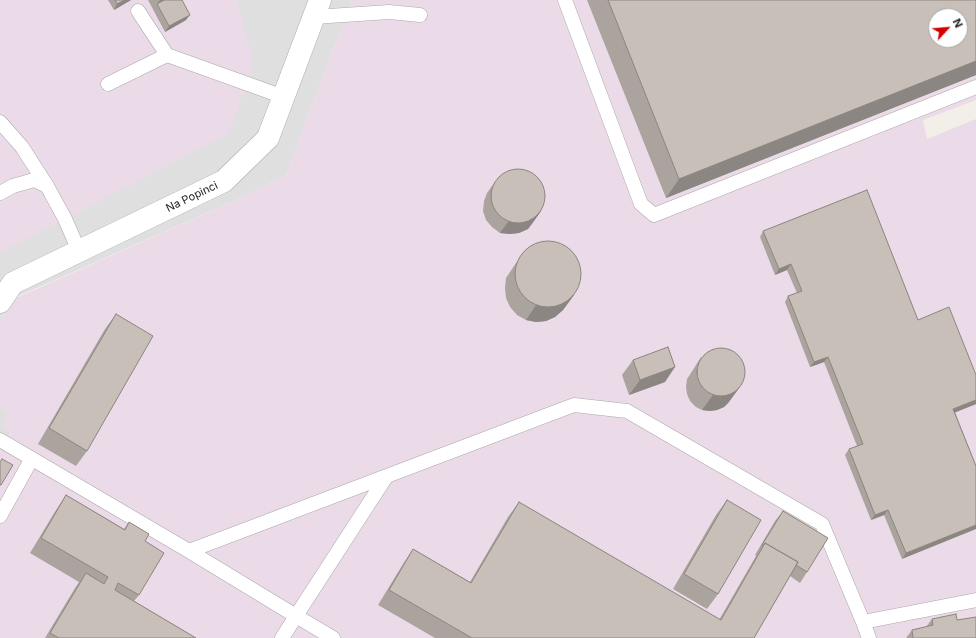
<!DOCTYPE html>
<style>
body{margin:0}
#map{position:relative;width:976px;height:638px;overflow:hidden;background:#f2efe9;font-family:Inter,sans-serif}
canvas{display:block}
.north{position:absolute;left:928px;top:8px;width:40px;height:40px;box-sizing:border-box;background:#fff;border:1px solid #a7a7a7;border-radius:50%;rotate:64deg;font-size:11px;font-weight:700;line-height:16px;text-align:center;color:#222}
.north::after{content:'';display:block;margin:auto;width:14px;height:18px;background:#d40000;clip-path:polygon(50% 0,100% 100%,50% 72%,0 100%)}
</style>
<div id="map">
<canvas width="976" height="638"></canvas>
<div class="north">N</div>
</div>
<script>
const ctx = document.querySelector('canvas').getContext('2d');
ctx.lineJoin = 'round';
function paint(path, color) { ctx.fillStyle = color; ctx.fill(path, 'evenodd'); }
const shape = rows => new Path2D(rows.map(r => 'M' + r).join(''));
function strokePath(path, color, width, dash) { ctx.strokeStyle = color; ctx.lineWidth = width; ctx.lineCap = dash ? 'butt' : 'round'; ctx.setLineDash(dash || []); ctx.stroke(path); }
function write(font, color, halo, rows, align = 'center') {
  ctx.font = font + ' Inter,sans-serif'; ctx.lineWidth = 4; ctx.setLineDash([]); ctx.textBaseline = 'middle'; ctx.strokeStyle = halo; ctx.fillStyle = color; for (const [text, x, y, turn = 0] of rows) {
    ctx.save(); ctx.translate(x, y); ctx.rotate((+turn || 0) * Math.PI / 180); ctx.textAlign = isNaN(turn) ? turn : align; if (halo) ctx.strokeText(text, 0, 0); ctx.fillText(text, 0, 0); ctx.restore();
  }
}
paint(shape([
 [0,0,352,0,286,175,245,196,14,298,0,321],
 [0,406,9,411,11,432,0,451]
]), '#e0dfdf');
paint(shape([
 [0,0,236,0,251,51,252,69,228,134,0,253],
 [352,0,976,0,976,100,923,120,927,139,976,119,976,638,0,638,0,451,11,433,2,427,9,411,0,406,0,321,14,299,245,196,286,175],
 [936,16,960,16,960,40,936,40]
]), '#ebdbe8');
const lane = shape([
 [565,0,641,204,654,215,976,87],
 [138,11,167,55,284,97],
 [314,17,389,12,420,15],
 [108,84,167,55],
 [0,122,22,147,47,186],
 [0,193,13,186,34,180,47,186,65,219,79,251],
 [0,440,189,551,574,405,627,411,822,524,863,622,976,600],
 [0,516,31,460],
 [189,551,296,616,386,477],
 [863,622,869,638],
 [282,638,296,616,333,638]
]);
const street = shape([
 [0,302,13,283,224,181,268,138,320,0]
]);
strokePath(lane, '#a9a9a9', 15);
strokePath(street, '#a9a9a9', 23);
strokePath(lane, '#fff', 14);
strokePath(street, '#fff', 22);
paint(shape([
 [108,0,131,0,114,10],
 [148,0,182,0,186,20,165,32],
 [587,0,976,0,976,75,666,198],
 [495,182,541,211,534,221,528,229,519,233,510,234,500,233,492,227,486,220,483,211,484,201,487,193],
 [763,231,918,320,976,375,976,404,955,412,976,466,902,559,884,515,871,520,845,455,849,449,857,446,824,362,810,367,785,302,788,296,797,293,787,270,775,275,760,237],
 [522,254,574,295,563,310,555,317,546,321,536,322,526,320,517,315,510,307,506,298,505,288,506,278],
 [116,314,87,451,76,466,38,444,105,329],
 [701,357,729,402,724,407,717,410,710,411,702,410,696,407,690,401,687,394,686,387,687,379,691,373],
 [633,360,665,382,629,395,622,375],
 [66,495,124,529,129,522,145,541,139,595,134,601,196,638,45,638,75,588,79,582,30,553,56,510],
 [727,500,718,594,707,609,673,589,716,515],
 [519,502,719,620,756,556,755,555,775,521,783,511,807,572,800,583,790,576,754,638,435,638,378,605,403,564,413,549,470,582,508,517],
 [932,619,957,620,976,638,906,638,912,630,926,627]
]), '#aba49e');
paint(shape([
 [125,0,131,0,114,10,117,4],
 [160,0,171,0,157,4],
 [190,15,186,20,165,32,169,26],
 [976,61,976,75,666,198,679,179],
 [541,211,534,221,528,229,519,233,510,234,500,233,508,222],
 [791,264,787,270,775,275,779,269],
 [574,295,563,310,555,317,546,321,536,322,526,320,536,305],
 [828,357,824,362,810,367,814,362],
 [675,367,665,382,629,395,640,380],
 [740,387,729,402,724,407,717,410,710,411,702,410,713,395],
 [976,400,976,404,949,415,953,409],
 [888,510,884,515,871,520,875,515],
 [976,525,976,529,902,559,906,553]
]), '#8b8681');
const building = shape([
 [115,0,125,0,117,4,115,0],
 [164,0,182,0,190,15,169,26,157,4,164,0],
 [608,0,976,0,976,61,679,179,608,0],
 [936,16,960,16,960,40,936,40,936,16],
 '491 196a27 27 0 1 1 54 0a27 27 0 1 1-54 0Z',
 [867,190,918,320,949,307,976,375,976,400,953,409,976,466,976,525,906,553,888,510,875,515,849,449,863,444,828,357,814,362,788,296,802,291,791,264,779,269,763,231,867,190],
 '515 274a33 33 0 1 1 66 0a33 33 0 1 1-66 0Z',
 [116,314,153,336,87,451,49,428,116,314],
 [668,347,675,367,640,380,633,360,668,347],
 '697 372a24 24 0 1 1 48 0a24 24 0 1 1-48 0Z',
 [2,459,13,465,1,485,0,485,0,462,2,459],
 [66,495,125,530,129,522,149,534,145,541,164,553,139,595,118,583,115,590,196,638,59,638,50,633,86,573,104,584,108,577,41,538,66,495],
 [727,500,761,520,718,594,684,574,727,500],
 [519,502,721,620,765,543,798,562,754,638,472,638,389,590,413,549,471,583,519,502],
 [783,511,828,538,807,572,796,565,798,562,765,543,764,545,762,545,783,511],
 [956,614,957,620,976,617,976,638,913,638,912,630,933,625,932,619,956,614]
]);
paint(building, '#c7bfb8');
strokePath(building, '#8b8681', 1);
write('11px', '#222', '#fff', [
 ["Na Popinci",192,197,-26]
]);
</script>
